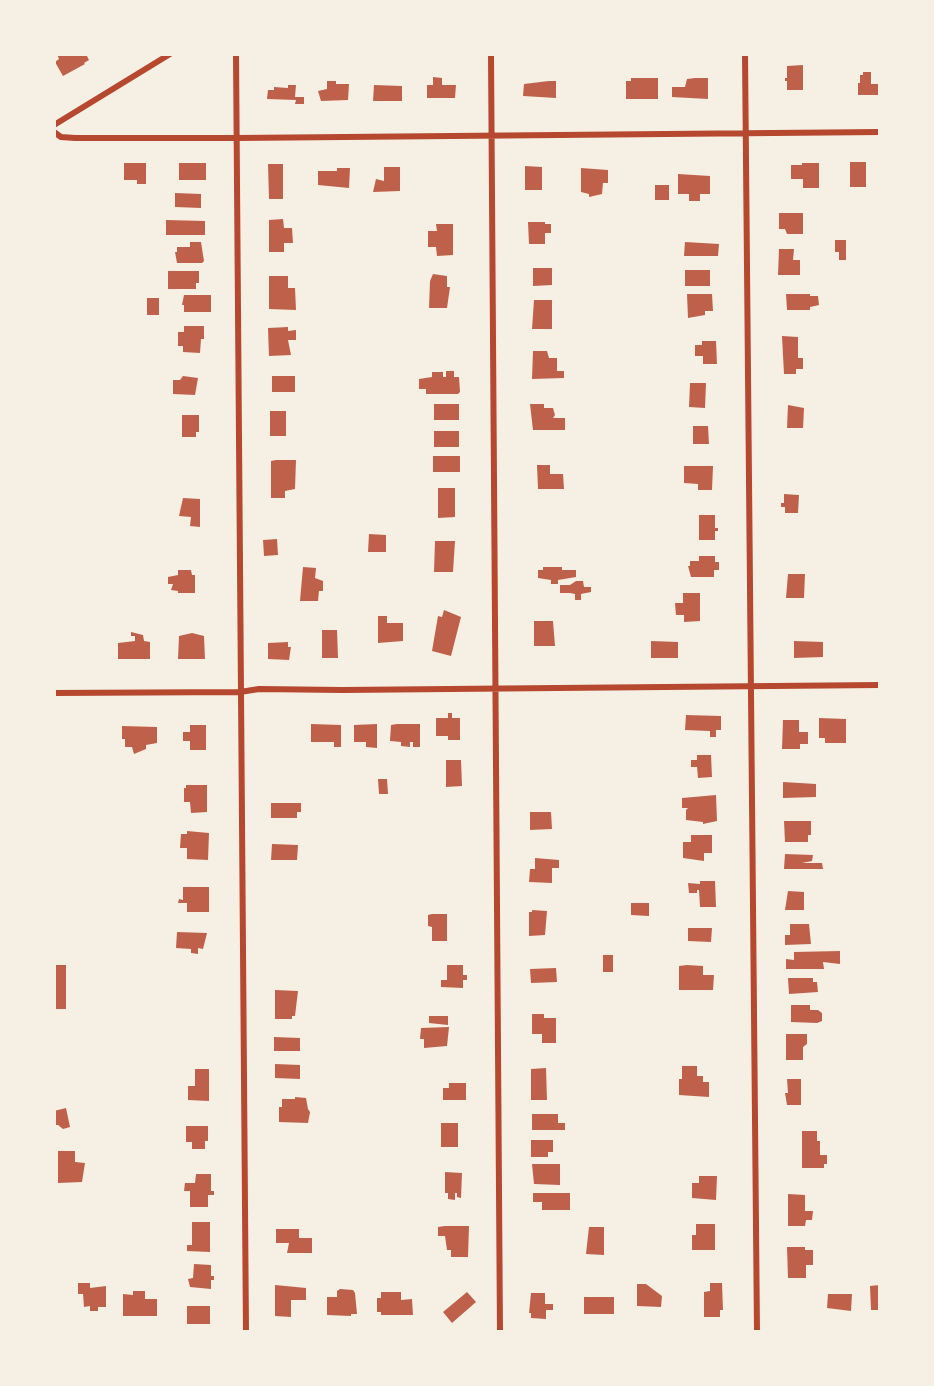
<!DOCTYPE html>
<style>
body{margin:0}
#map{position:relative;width:934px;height:1386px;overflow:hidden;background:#f6efe4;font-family:Literata,serif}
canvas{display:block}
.frame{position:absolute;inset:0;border:56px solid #f6efe4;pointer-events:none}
</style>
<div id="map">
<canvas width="934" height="1386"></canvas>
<div class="frame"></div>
</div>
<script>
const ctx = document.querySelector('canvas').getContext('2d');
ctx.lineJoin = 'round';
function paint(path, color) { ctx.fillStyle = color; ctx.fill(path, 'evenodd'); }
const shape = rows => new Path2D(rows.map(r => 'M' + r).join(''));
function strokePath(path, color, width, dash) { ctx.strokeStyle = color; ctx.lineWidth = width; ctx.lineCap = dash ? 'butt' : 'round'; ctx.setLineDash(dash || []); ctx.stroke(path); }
paint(shape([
 [57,54,86,54,89,60,84,63,85,64,63,76,55,62,59,59],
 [803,65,803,90,787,90,787,81,785,81,785,78,787,78,787,66],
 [863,72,871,72,871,84,880,84,880,95,858,95,858,83,860,83,860,75,863,75],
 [433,77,442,78,442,85,456,85,455,98,427,98,427,85,433,85],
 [631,78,658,78,658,99,626,99,626,81,631,81],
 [695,78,708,78,708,99,672,97,672,87,685,87,687,79],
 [327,81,336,81,336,84,349,84,348,100,321,101,318,91,327,89],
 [549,81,556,81,556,98,523,96,524,84],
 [288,85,296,85,295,97,304,97,304,104,295,104,296,100,267,99,268,90,274,90,274,87,288,88],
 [374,85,402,86,402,101,373,101],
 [850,162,866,162,866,187,850,187],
 [124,163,146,163,146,184,137,184,137,180,124,180],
 [179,163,206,163,206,180,179,180],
 [802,163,819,163,819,188,803,188,803,179,791,179,791,165,802,165],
 [268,164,283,164,283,199,269,199],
 [525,166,542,167,542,190,525,190],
 [384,167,400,167,400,191,373,192,376,179,384,181],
 [337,168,350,168,349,188,318,185,318,171,337,171],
 [581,168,608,170,608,183,603,183,602,194,589,197,589,194,581,192],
 [678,174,710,176,710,194,700,194,700,201,689,201,689,194,678,194],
 [655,185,669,185,669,200,655,200],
 [175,193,201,194,201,208,175,207],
 [779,213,803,213,803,234,787,234,785,229,779,229],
 [283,219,284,228,292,228,293,243,284,243,284,252,269,252,269,220],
 [166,220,205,221,205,235,166,235],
 [528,222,545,222,545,224,551,224,551,233,545,233,545,244,529,244],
 [436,224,453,224,453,255,437,256,436,247,428,247,428,231,437,231],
 [835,240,846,240,846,260,839,260,839,252,835,252],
 [190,242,201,242,204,261,202,263,177,263,175,252,177,252,177,247,190,247],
 [685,242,719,244,718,256,684,256],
 [779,249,794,249,793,260,800,260,800,275,778,275],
 [533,268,552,268,552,285,533,286],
 [685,270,710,270,710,286,685,286],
 [168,271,199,271,199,283,196,283,196,289,168,289],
 [433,274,447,276,447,287,450,287,447,308,429,308,430,281],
 [269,276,288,276,288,288,295,288,296,310,269,309],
 [687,294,712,294,713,311,705,311,705,315,688,318],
 [786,294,810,294,810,296,818,296,819,305,810,307,810,310,787,310],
 [184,295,211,295,211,312,184,312,184,305,182,305],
 [147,298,159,298,159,315,147,315],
 [534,300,552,300,552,329,532,329],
 [184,326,204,326,204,339,201,339,200,353,183,352,183,346,178,346,178,332,184,332],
 [288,327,288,331,296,330,296,340,288,340,291,355,269,356,268,328],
 [782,336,798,337,798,358,803,358,803,369,796,369,796,374,784,374],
 [702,341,716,341,717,364,703,364,703,356,695,356,695,345,702,345],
 [533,351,547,351,549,358,557,358,557,371,564,371,564,378,532,379],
 [446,371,454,371,454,377,459,377,460,392,458,394,426,394,426,389,419,389,419,379,432,377,432,372,443,372,443,377,446,377],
 [183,376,198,378,195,395,173,394,173,380,180,380],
 [272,376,295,376,295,392,272,392],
 [690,383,706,383,705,408,689,407],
 [434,404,459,404,459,420,434,420],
 [530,404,544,404,544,408,553,408,555,415,553,418,565,418,565,430,533,430],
 [788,405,804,408,803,428,787,428],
 [270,411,286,411,286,436,270,436],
 [182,415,199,415,199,432,196,432,196,437,182,437],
 [693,426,708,426,709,444,693,444],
 [434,431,459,431,459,447,434,447],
 [433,456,460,456,460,472,433,472],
 [276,460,296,460,295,489,285,491,285,498,271,498,271,461],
 [537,465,550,465,550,474,563,474,564,489,538,489],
 [684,466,713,466,712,490,698,490,698,484,684,483],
 [438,488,455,488,455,517,438,518],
 [784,494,799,495,798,513,785,513,785,507,781,507,781,503,784,503],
 [183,498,200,499,200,527,190,526,191,517,179,516],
 [699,515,715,515,715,528,718,528,718,531,715,531,715,540,699,540],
 [369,534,386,535,386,552,368,552],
 [277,539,278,555,264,556,263,540],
 [435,541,455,541,453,572,434,572],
 [699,556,715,556,715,562,719,562,719,570,714,570,714,577,691,577,688,566,690,566,690,561,699,561],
 [303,567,316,568,315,578,323,581,323,591,319,591,318,601,300,601],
 [543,567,562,567,562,570,576,570,576,577,558,580,558,584,551,584,551,580,538,578,538,570,543,570],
 [178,570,191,570,192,575,195,575,195,593,178,593,178,591,171,590,173,584,168,584,168,577,178,575],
 [788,574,805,574,804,598,786,598],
 [576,581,583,581,584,587,591,587,591,592,581,594,581,600,575,600,575,594,570,593,560,593,560,585,570,585],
 [683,593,700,593,700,621,684,622,684,615,676,615,675,603,683,603],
 [444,610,461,617,451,656,432,651,438,616,442,617],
 [378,616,387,616,387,623,403,623,403,641,378,643],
 [534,621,553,621,555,646,534,646],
 [322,630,337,630,338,658,322,658],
 [131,632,143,635,144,641,150,642,150,659,118,659,118,643,135,641,135,636,131,636],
 [192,633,204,636,205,659,178,659,179,636],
 [651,641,678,642,678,658,651,658],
 [794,641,823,642,823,657,794,658],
 [288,642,288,647,291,647,289,660,268,659,268,643],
 [448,713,452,713,452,718,460,718,460,740,448,740,448,736,436,736,436,718,448,718],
 [686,715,721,716,721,730,716,730,716,737,710,737,710,731,685,730],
 [819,718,846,719,846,743,825,743,825,738,819,738],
 [783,720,799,720,799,732,808,732,808,744,800,744,800,749,782,749],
 [311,724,341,725,341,747,334,747,334,742,311,742],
 [377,724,377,748,366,747,366,742,354,742,354,725],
 [397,724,420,724,420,747,413,747,413,742,410,742,410,747,401,746,401,742,390,741,391,725],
 [190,725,206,725,206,750,190,750,190,741,183,741,183,732,190,732],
 [122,726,157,727,157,743,146,745,146,749,134,754,132,747,125,747,125,739,122,739],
 [697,755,711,755,712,777,698,778,697,767,691,767,691,760,697,760],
 [446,760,461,760,462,786,446,787],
 [378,779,387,779,388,794,379,794],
 [783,782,816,784,816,797,783,798],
 [186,785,207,785,207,812,191,813,190,802,184,802,184,788,186,788],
 [716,795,717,821,703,824,703,822,686,820,686,810,688,808,682,808,682,798],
 [271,803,301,803,301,812,297,812,297,818,271,818],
 [530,812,551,812,552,829,530,830],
 [784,821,811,821,811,835,808,835,808,842,785,842],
 [187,831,209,833,208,860,187,859,187,848,180,848,181,834,187,834],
 [691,835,712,835,712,853,704,853,704,861,683,858,683,842,691,842],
 [272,844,298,845,297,860,271,860],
 [785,854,813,855,812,861,802,863,822,863,823,869,784,869],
 [535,858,559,860,559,868,552,868,552,883,529,882,530,869,535,869],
 [700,881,715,881,716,907,700,907,699,890,697,890,697,893,689,893,688,883,700,884],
 [183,887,209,887,209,912,187,912,187,903,178,903,179,899,183,900],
 [788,891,804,892,804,910,785,910],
 [631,903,649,903,649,916,631,915],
 [532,910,547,911,545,935,529,936,529,912,532,912],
 [432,914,447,914,447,941,432,941,432,927,428,926,428,915],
 [790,924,809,924,811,944,785,945,785,935,790,935],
 [688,928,712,928,711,942,688,941],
 [177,932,207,933,203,949,198,948,198,954,191,953,191,949,176,948],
 [840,951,840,964,823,962,824,969,786,969,786,959,794,960,794,952],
 [603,955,613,955,613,972,603,972],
 [54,965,66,965,66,1009,54,1009],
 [447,965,463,965,463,975,467,975,467,980,463,980,463,988,441,987,441,980,447,980],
 [687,965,703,966,703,975,714,975,713,990,679,990,679,966],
 [556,968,557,982,531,983,530,969],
 [788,978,813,978,813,982,817,982,818,992,789,994],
 [275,990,298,991,295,1016,292,1016,292,1019,275,1019],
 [791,1005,810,1005,810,1010,818,1010,822,1013,822,1021,817,1023,791,1022],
 [532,1014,544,1014,544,1018,556,1018,556,1043,542,1043,542,1034,532,1034],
 [429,1016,448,1016,448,1025,429,1023],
 [449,1027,447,1046,424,1048,424,1039,420,1039,421,1028],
 [786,1034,807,1034,807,1044,803,1047,803,1060,786,1060],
 [274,1037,300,1038,300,1051,274,1051],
 [275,1064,300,1065,300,1079,275,1078],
 [682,1066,697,1066,697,1076,703,1076,703,1082,709,1082,709,1097,679,1095,679,1079,682,1079],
 [546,1068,547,1100,531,1100,531,1069],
 [195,1069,209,1069,209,1101,188,1100,188,1086,195,1086],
 [787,1079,801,1079,801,1105,787,1105,785,1093,788,1093],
 [449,1083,466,1083,466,1100,443,1100,443,1088,449,1088],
 [295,1097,306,1098,308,1109,310,1112,308,1123,279,1122,279,1107,282,1107,282,1099,295,1099],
 [66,1108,70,1127,63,1129,58,1125,54,1125,54,1111],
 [532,1114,558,1114,558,1123,565,1123,565,1130,532,1130],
 [441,1123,458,1123,458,1147,441,1147],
 [186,1126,208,1126,208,1141,205,1141,205,1149,192,1149,192,1142,186,1142],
 [802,1131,817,1131,817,1141,820,1141,820,1155,827,1155,827,1164,824,1164,824,1168,802,1168],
 [531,1140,553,1140,553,1152,548,1152,548,1157,531,1157],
 [58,1151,75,1151,75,1162,85,1163,82,1182,58,1183],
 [532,1164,560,1164,560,1185,534,1184],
 [445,1172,462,1173,461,1198,457,1197,457,1193,455,1193,455,1200,448,1199,448,1193,445,1193],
 [196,1174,211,1174,211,1191,214,1191,214,1195,208,1195,208,1207,190,1207,190,1191,184,1191,185,1183,195,1183],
 [699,1176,717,1176,716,1200,692,1198,692,1183,699,1183],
 [533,1193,570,1193,570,1210,542,1210,542,1202,533,1202],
 [788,1194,805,1195,805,1211,813,1211,812,1220,806,1220,805,1226,788,1226],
 [192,1222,210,1222,210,1252,187,1251,187,1245,192,1245],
 [696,1224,715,1224,715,1250,692,1250,692,1235,696,1235],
 [445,1226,469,1226,468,1257,451,1257,451,1250,447,1250,445,1236,438,1236,438,1227],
 [589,1227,604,1227,604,1255,586,1254],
 [276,1229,299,1229,299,1238,312,1238,312,1253,287,1253,289,1243,276,1243],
 [787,1247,805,1247,805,1250,813,1250,813,1265,806,1265,806,1278,788,1278],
 [194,1264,211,1265,211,1276,214,1276,214,1280,211,1280,211,1289,190,1287,188,1279,193,1278],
 [78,1283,90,1283,90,1288,106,1286,106,1307,98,1307,98,1311,90,1311,90,1306,84,1307,83,1294,78,1294],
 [710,1283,722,1283,723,1310,720,1310,720,1317,704,1317,704,1292,710,1291],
 [637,1284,646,1284,662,1296,661,1307,637,1306],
 [275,1285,306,1288,306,1300,291,1300,291,1317,275,1316],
 [880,1285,880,1310,871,1310,870,1286],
 [340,1289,353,1290,355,1293,357,1314,351,1314,351,1316,327,1315,327,1297,337,1297,337,1291],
 [133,1291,145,1291,145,1299,157,1299,157,1316,123,1316,123,1294,133,1295],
 [381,1292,401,1292,401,1300,412,1299,413,1315,381,1315,381,1312,377,1312,377,1298,381,1298],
 [467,1292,476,1302,452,1323,443,1312],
 [531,1293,545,1293,545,1304,553,1304,553,1310,546,1310,546,1319,531,1318,531,1313,529,1313],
 [828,1294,852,1294,851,1311,827,1308],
 [584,1297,614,1297,614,1314,584,1314],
 [187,1306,210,1306,210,1324,187,1324]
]), '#bf614a');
strokePath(shape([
 [236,54,246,1332],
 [491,54,500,1332],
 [745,54,757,1332],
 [54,125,170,54],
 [54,132,61,137,75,138,237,138,880,132],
 [54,693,240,692,259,689,342,690,880,685]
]), '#b5482f', 6);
</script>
